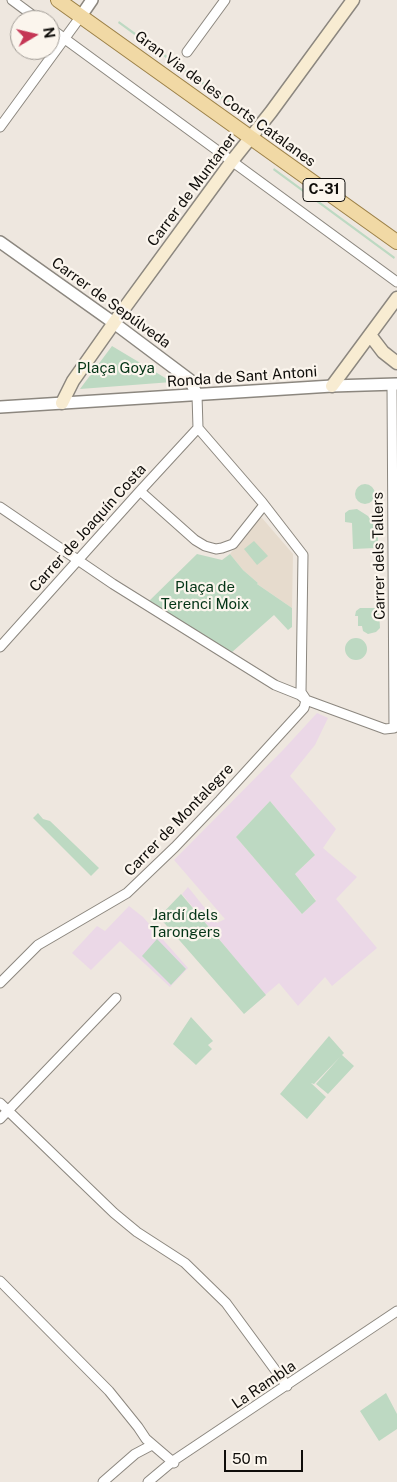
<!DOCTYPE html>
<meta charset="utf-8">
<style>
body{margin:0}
#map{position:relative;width:397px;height:1482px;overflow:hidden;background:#eee7df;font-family:"Public Sans",sans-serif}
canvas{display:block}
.north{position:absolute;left:10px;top:10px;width:50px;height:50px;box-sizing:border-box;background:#fbf5ed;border:1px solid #9d9892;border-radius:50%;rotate:81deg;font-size:14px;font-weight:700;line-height:20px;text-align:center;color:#0f0d0a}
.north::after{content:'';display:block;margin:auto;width:18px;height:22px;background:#c53655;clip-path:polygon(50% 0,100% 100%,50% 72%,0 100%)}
.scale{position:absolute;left:224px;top:1450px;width:79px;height:22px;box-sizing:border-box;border:2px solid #0f0d0a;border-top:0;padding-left:6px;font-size:15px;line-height:18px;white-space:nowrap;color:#0f0d0a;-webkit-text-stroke:4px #fbf5ed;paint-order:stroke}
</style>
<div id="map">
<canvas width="397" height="1482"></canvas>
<div class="north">N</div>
<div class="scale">50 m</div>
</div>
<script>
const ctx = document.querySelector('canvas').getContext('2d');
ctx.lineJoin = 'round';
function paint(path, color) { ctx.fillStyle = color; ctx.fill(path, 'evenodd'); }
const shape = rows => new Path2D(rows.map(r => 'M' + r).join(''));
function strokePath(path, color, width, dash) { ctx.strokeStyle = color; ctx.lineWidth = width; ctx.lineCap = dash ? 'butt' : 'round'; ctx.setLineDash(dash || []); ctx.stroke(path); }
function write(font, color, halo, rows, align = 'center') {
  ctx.font = font + ' "Public Sans",sans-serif'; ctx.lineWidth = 4.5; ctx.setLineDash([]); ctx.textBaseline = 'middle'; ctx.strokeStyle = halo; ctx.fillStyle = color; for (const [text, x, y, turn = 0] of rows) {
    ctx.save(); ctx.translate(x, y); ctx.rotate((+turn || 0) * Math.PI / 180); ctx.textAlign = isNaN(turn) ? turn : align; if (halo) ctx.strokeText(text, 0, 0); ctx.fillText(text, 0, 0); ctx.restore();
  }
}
paint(shape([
 [262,518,293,554,292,608,257,584,258,583,243,570,230,554,257,519]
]), '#e6dbcd');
paint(shape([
 [317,713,328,718,315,745,290,776,336,829,323,848,357,877,336,899,377,948,332,986,325,977,298,1006,279,983,265,995,182,894,188,887,217,923,225,919,174,860,283,750],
 [270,801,315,855,295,874,316,900,302,914,236,837],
 [129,906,143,917,188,968,170,987,120,941,91,970,72,953,97,926,105,931]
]), '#ebd8e7');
paint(shape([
 [119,21,235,105,233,107,118,23],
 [274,168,395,257,394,259,273,170],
 [112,346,172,382,80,389],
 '355 494a10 10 0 1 1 20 0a10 10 0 1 1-20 0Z',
 [357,509,368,516,375,527,378,537,378,543,375,548,353,549,352,523,345,522,345,513,349,510],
 [254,541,268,556,257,565,244,549],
 [197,554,222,560,230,554,243,570,258,583,257,584,292,608,292,627,288,630,274,615,231,653,148,602],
 [360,608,374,608,379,611,380,628,376,632,368,634,363,631,362,626,358,626,358,616,355,616,356,611],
 '345 649a11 11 0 1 1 22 0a11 11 0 1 1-22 0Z',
 [270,801,315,855,295,874,316,901,302,914,236,837],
 [38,813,43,819,50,821,99,868,91,876,33,818],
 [181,894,266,995,244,1014,159,917],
 [157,939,186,969,171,985,142,956],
 [191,1017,213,1041,208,1045,212,1049,196,1065,173,1044],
 [329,1036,344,1053,342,1055,354,1066,328,1094,316,1084,340,1057,314,1084,311,1083,326,1097,307,1119,280,1094],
 [386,1393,397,1414,397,1429,379,1441,360,1411]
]), '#bdd9c2');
const minor = shape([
 [12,0,39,20],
 [50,28,397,282],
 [187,52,225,0],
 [0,127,81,16],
 [197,395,198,428,262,502,303,555,301,692,305,698],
 [140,491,195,540,205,546,216,549,222,548,233,544,264,505],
 [0,507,113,584,275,685,300,695,306,700,385,729,394,728,392,384],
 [0,647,140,491,198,428],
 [0,983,38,945,127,893,175,847,220,800,304,708,306,700],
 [0,1103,114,1213,137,1232,185,1263,226,1303,287,1386],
 [0,1119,116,998],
 [0,1281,109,1391,138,1427,146,1439,174,1463],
 [103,1482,135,1454,152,1445],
 [148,1482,173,1461,397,1311]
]);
const tertiary = shape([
 [81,16,92,0],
 [0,242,114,323,190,380,197,395],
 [0,407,332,386,397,384]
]);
const secondary = shape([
 [370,335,383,352,397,363],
 [332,386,397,298],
 [62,403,73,381,123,310,232,161,271,112,353,0]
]);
const primary = shape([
 [58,0,397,242]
]);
strokePath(minor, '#8c877f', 11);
strokePath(tertiary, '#8c877f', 14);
strokePath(secondary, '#8c877f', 15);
strokePath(primary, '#9c8148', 16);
strokePath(minor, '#fff', 9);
strokePath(tertiary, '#fff', 11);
strokePath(secondary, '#f8ecd2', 12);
strokePath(primary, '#f1d9a5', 14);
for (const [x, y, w] of [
 [324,190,42]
]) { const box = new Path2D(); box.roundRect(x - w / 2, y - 11.5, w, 23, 4); ctx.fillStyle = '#fbf5ed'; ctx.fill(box); strokePath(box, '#0f0d0a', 1); }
write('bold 14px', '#0f0d0a', null, [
 ["C-31",324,190]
]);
write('15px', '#0f0d0a', '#fbf5ed', [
 ["Gran Via de les Corts Catalanes",225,99,36],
 ["Carrer de Muntaner",192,190,-53],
 ["Carrer de Sepúlveda",111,303,36],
 ["Ronda de Sant Antoni",242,377,-4],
 ["Carrer de Joaquín Costa",88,528,-48],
 ["Carrer dels Tallers",379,556,-91],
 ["Carrer de Montalegre",179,820,-46],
 ["La Rambla",264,1385,-34]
]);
write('15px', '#033416', '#fbf5ed', [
 ["Plaça Goya",116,368],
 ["Plaça de",205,587],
 ["Terenci Moix",205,604],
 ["Jardí dels",185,915],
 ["Tarongers",185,932]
]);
</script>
